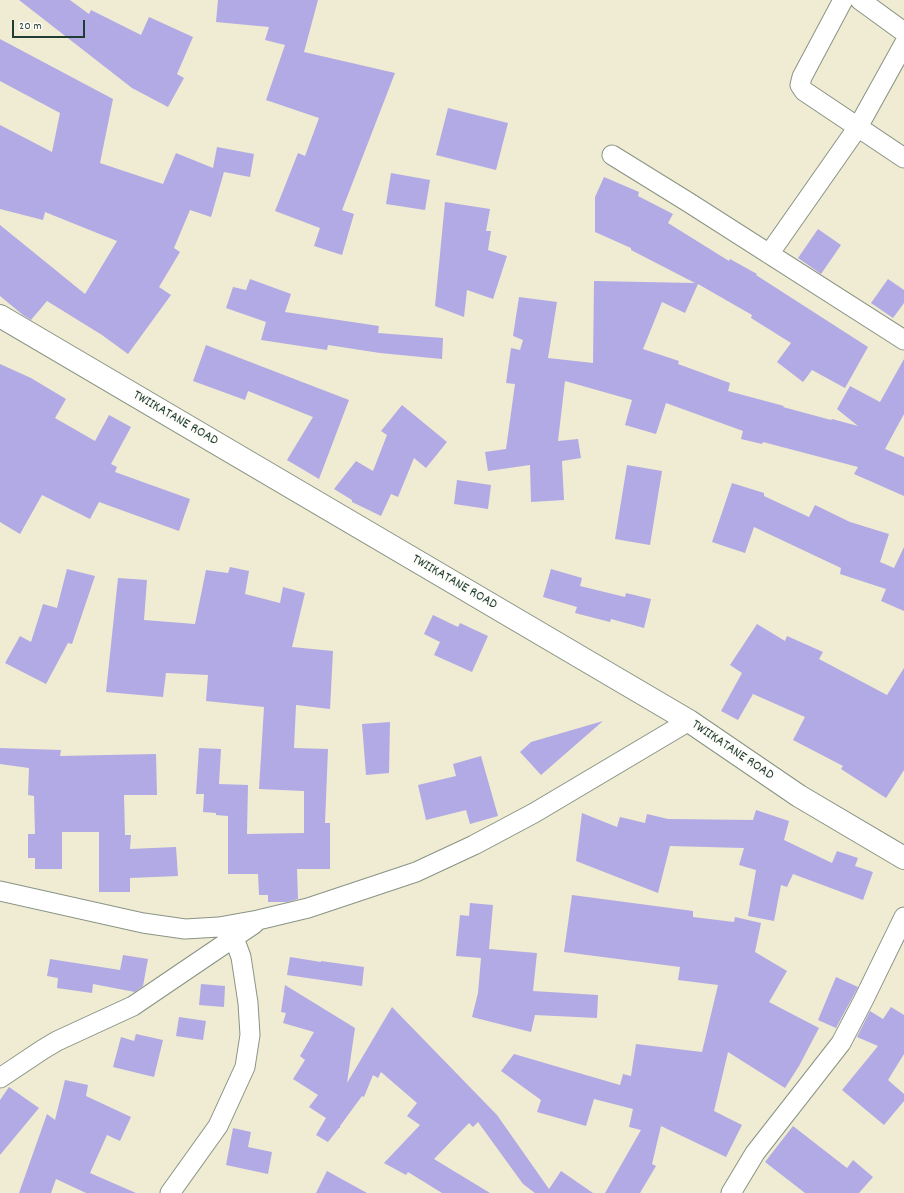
<!DOCTYPE html>
<style>
body{margin:0}
#map{position:relative;width:904px;height:1193px;overflow:hidden;background:#f0ebd3;font-family:Dekko,sans-serif}
canvas{display:block}
.scale{position:absolute;left:12px;top:20px;width:73px;height:18px;box-sizing:border-box;border:2px solid #1f3d34;border-top:0;padding-left:5px;font-size:12px;line-height:14px;white-space:nowrap;color:#1f3d34;-webkit-text-stroke:3px #fdfcf7;paint-order:stroke}
</style>
<div id="map">
<canvas width="904" height="1193"></canvas>
<div class="scale">20 m</div>
</div>
<script>
const ctx = document.querySelector('canvas').getContext('2d');
ctx.lineJoin = 'round';
function paint(path, color) { ctx.fillStyle = color; ctx.fill(path, 'evenodd'); }
const shape = rows => new Path2D(rows.map(r => 'M' + r).join(''));
function strokePath(path, color, width, dash) { ctx.strokeStyle = color; ctx.lineWidth = width; ctx.lineCap = dash ? 'butt' : 'round'; ctx.setLineDash(dash || []); ctx.stroke(path); }
function write(font, color, halo, rows, align = 'center') {
  ctx.font = font + ' Dekko,sans-serif'; ctx.lineWidth = 3.5; ctx.setLineDash([]); ctx.textBaseline = 'middle'; ctx.strokeStyle = halo; ctx.fillStyle = color; for (const [text, x, y, turn = 0] of rows) {
    ctx.save(); ctx.translate(x, y); ctx.rotate((+turn || 0) * Math.PI / 180); ctx.textAlign = isNaN(turn) ? turn : align; if (halo) ctx.strokeText(text, 0, 0); ctx.fillText(text, 0, 0); ctx.restore();
  }
}
paint(shape([
 [19,0,70,0,89,14,91,10,141,35,149,17,193,37,177,74,184,78,168,107,132,88],
 [218,0,318,0,304,52,395,73,342,210,354,214,342,255,314,246,320,228,275,211,298,153,305,156,319,118,266,100,285,45,265,40,269,27,216,22],
 [0,39,113,99,100,163,163,184,176,153,213,168,217,147,254,154,250,177,224,172,211,217,190,210,174,248,180,252,159,287,171,295,128,354,102,335,47,301,31,320,23,315,0,296,0,225,85,294,117,241,45,212,43,220,0,209,0,125,52,152,60,113,0,81],
 [448,108,508,123,496,170,436,155],
 [391,173,430,180,425,210,386,204],
 [604,177,639,192,638,196,673,214,668,223,729,261,730,259,757,274,756,275,868,347,845,388,812,370,803,382,777,362,791,343,751,318,752,315,698,284,685,313,662,302,643,349,679,361,678,364,730,383,728,391,784,406,783,407,831,420,832,419,858,426,837,409,850,386,880,402,904,359,904,414,885,449,904,457,904,496,854,474,858,467,763,442,762,444,741,439,743,431,666,403,656,434,625,425,632,400,565,381,558,441,578,439,581,458,562,461,564,500,531,502,530,465,488,471,485,452,506,449,515,384,506,383,511,348,520,350,523,340,513,336,519,297,557,302,548,358,593,363,594,281,695,283,631,250,631,248,595,232,595,197],
 [445,202,490,209,486,231,491,231,488,250,507,256,493,299,467,290,464,317,435,306],
 [818,229,841,245,821,274,798,258],
 [250,279,291,294,285,312,379,326,378,333,443,338,442,359,380,353,328,345,327,350,261,340,266,322,226,308,233,287,246,290],
 [888,279,904,290,904,303,893,318,871,303],
 [206,345,349,400,319,479,287,460,313,417,248,391,245,400,193,381],
 [0,364,31,378,66,399,55,418,95,441,109,415,131,427,111,464,117,467,115,472,190,499,179,531,99,502,90,519,42,495,20,534,0,522],
 [402,405,447,442,426,468,414,458,398,497,391,494,381,516,352,502,352,500,334,489,356,461,373,471,387,435,381,431],
 [627,465,662,471,650,545,615,539],
 [457,480,491,485,488,509,454,504],
 [732,483,764,493,764,496,809,517,815,505,850,522,889,534,880,562,894,568,904,547,904,611,881,601,886,589,840,574,841,568,754,527,745,553,712,542],
 [230,567,249,571,245,594,280,603,283,587,305,593,292,647,333,651,330,709,296,705,294,748,328,749,325,823,330,823,330,869,297,869,298,899,287,902,268,902,268,895,259,895,258,874,228,874,228,816,216,815,216,813,203,812,204,794,196,794,199,748,221,749,219,784,248,785,247,834,304,833,304,791,259,789,264,707,206,701,208,675,166,673,163,697,106,692,118,578,147,580,144,620,195,624,206,570,228,573],
 [67,569,95,576,72,644,68,643,46,684,5,663,20,636,31,642,43,604,57,608],
 [551,569,582,578,580,586,625,597,626,593,651,599,644,628,611,619,610,622,575,613,577,607,543,597],
 [433,615,458,627,460,623,488,636,472,672,434,655,440,642,424,634],
 [757,624,785,641,787,636,823,652,819,659,887,695,904,668,904,770,886,798,841,769,843,766,793,740,805,717,753,694,738,720,721,711,742,673,730,665],
 [603,721,541,775,520,752,531,742],
 [390,722,389,773,366,775,362,724],
 [0,748,61,750,60,756,156,754,157,795,124,795,125,835,131,835,130,849,176,847,178,876,130,878,130,892,99,892,99,832,62,832,62,869,35,869,35,858,28,858,28,834,35,834,34,796,28,795,29,768,0,764],
 [481,756,498,816,470,824,466,810,426,820,418,785,456,776,453,764],
 [756,810,789,821,784,840,832,863,837,851,858,858,855,866,873,872,863,900,793,874,787,887,781,885,774,921,748,916,756,870,739,865,744,848,670,846,658,893,576,861,582,813,617,827,620,817,645,823,647,814,668,819,753,820],
 [572,895,693,911,693,917,734,922,735,917,761,923,755,952,787,971,769,1002,819,1028,799,1066,785,1088,728,1052,714,1111,742,1125,726,1157,661,1126,652,1164,656,1166,640,1193,605,1193,641,1130,629,1127,633,1109,594,1099,586,1126,537,1112,541,1100,501,1071,514,1054,620,1085,623,1074,631,1076,636,1044,702,1052,718,985,678,980,680,967,564,952],
 [470,903,493,905,489,949,537,953,533,991,598,995,597,1018,535,1015,531,1032,472,1017,478,993,481,958,456,956,460,915,469,916],
 [123,955,148,959,143,986,135,992,93,984,92,993,57,988,58,978,47,976,50,959,120,970],
 [290,957,321,962,321,961,364,967,362,986,287,975],
 [836,977,858,987,836,1028,818,1020],
 [201,984,225,986,224,1007,199,1005],
 [285,985,355,1028,347,1083,392,1007,497,1115,549,1189,561,1171,593,1193,535,1193,523,1184,478,1122,473,1127,469,1123,434,1159,490,1193,442,1193,408,1172,406,1175,384,1163,420,1125,407,1116,417,1103,381,1072,378,1078,373,1075,364,1097,362,1096,340,1126,340,1128,339,1128,328,1142,316,1135,326,1118,309,1107,318,1095,293,1079,305,1060,300,1056,314,1032,283,1023,286,1013,281,1012],
 [891,1007,904,1015,904,1054,888,1080,904,1094,904,1101,884,1125,842,1090,878,1046,857,1037,870,1011,883,1019],
 [179,1017,206,1021,203,1040,176,1036],
 [136,1034,163,1040,154,1077,113,1067,121,1037,134,1041],
 [65,1080,88,1085,86,1096,131,1117,120,1141,107,1135,90,1173,136,1193,86,1193,56,1179,51,1193,19,1193,47,1114,55,1120],
 [9,1087,39,1108,0,1155,0,1100],
 [793,1126,847,1168,853,1160,873,1177,859,1193,805,1193,765,1162],
 [233,1128,251,1132,248,1147,272,1152,268,1174,226,1165],
 [327,1171,367,1193,316,1193]
]), '#b2aae4');
const minor = shape([
 [843,0,802,77,800,85,804,91,904,158],
 [860,0,904,32],
 [612,155,688,202,904,340],
 [769,254,858,127,904,44],
 [0,891,143,923,185,929,219,927,258,920,308,908,416,872,474,845,534,813,689,721],
 [0,1078,42,1050,57,1041,133,1006,254,924],
 [170,1193,218,1126,245,1067,250,1035,248,1003,241,957,234,938],
 [731,1193,755,1153,841,1043,864,999,904,917]
]);
const tertiary = shape([
 [0,316,689,721,799,796,904,858]
]);
strokePath(minor, '#889484', 21);
strokePath(tertiary, '#889484', 24);
strokePath(minor, '#fff', 19);
strokePath(tertiary, '#fff', 22);
write('14px', '#1f3d34', '#fdfcf7', [
 ["TWIIKATANE ROAD",175,419,30],
 ["TWIIKATANE ROAD",454,583,30],
 ["TWIIKATANE ROAD",732,751,34]
]);
</script>
